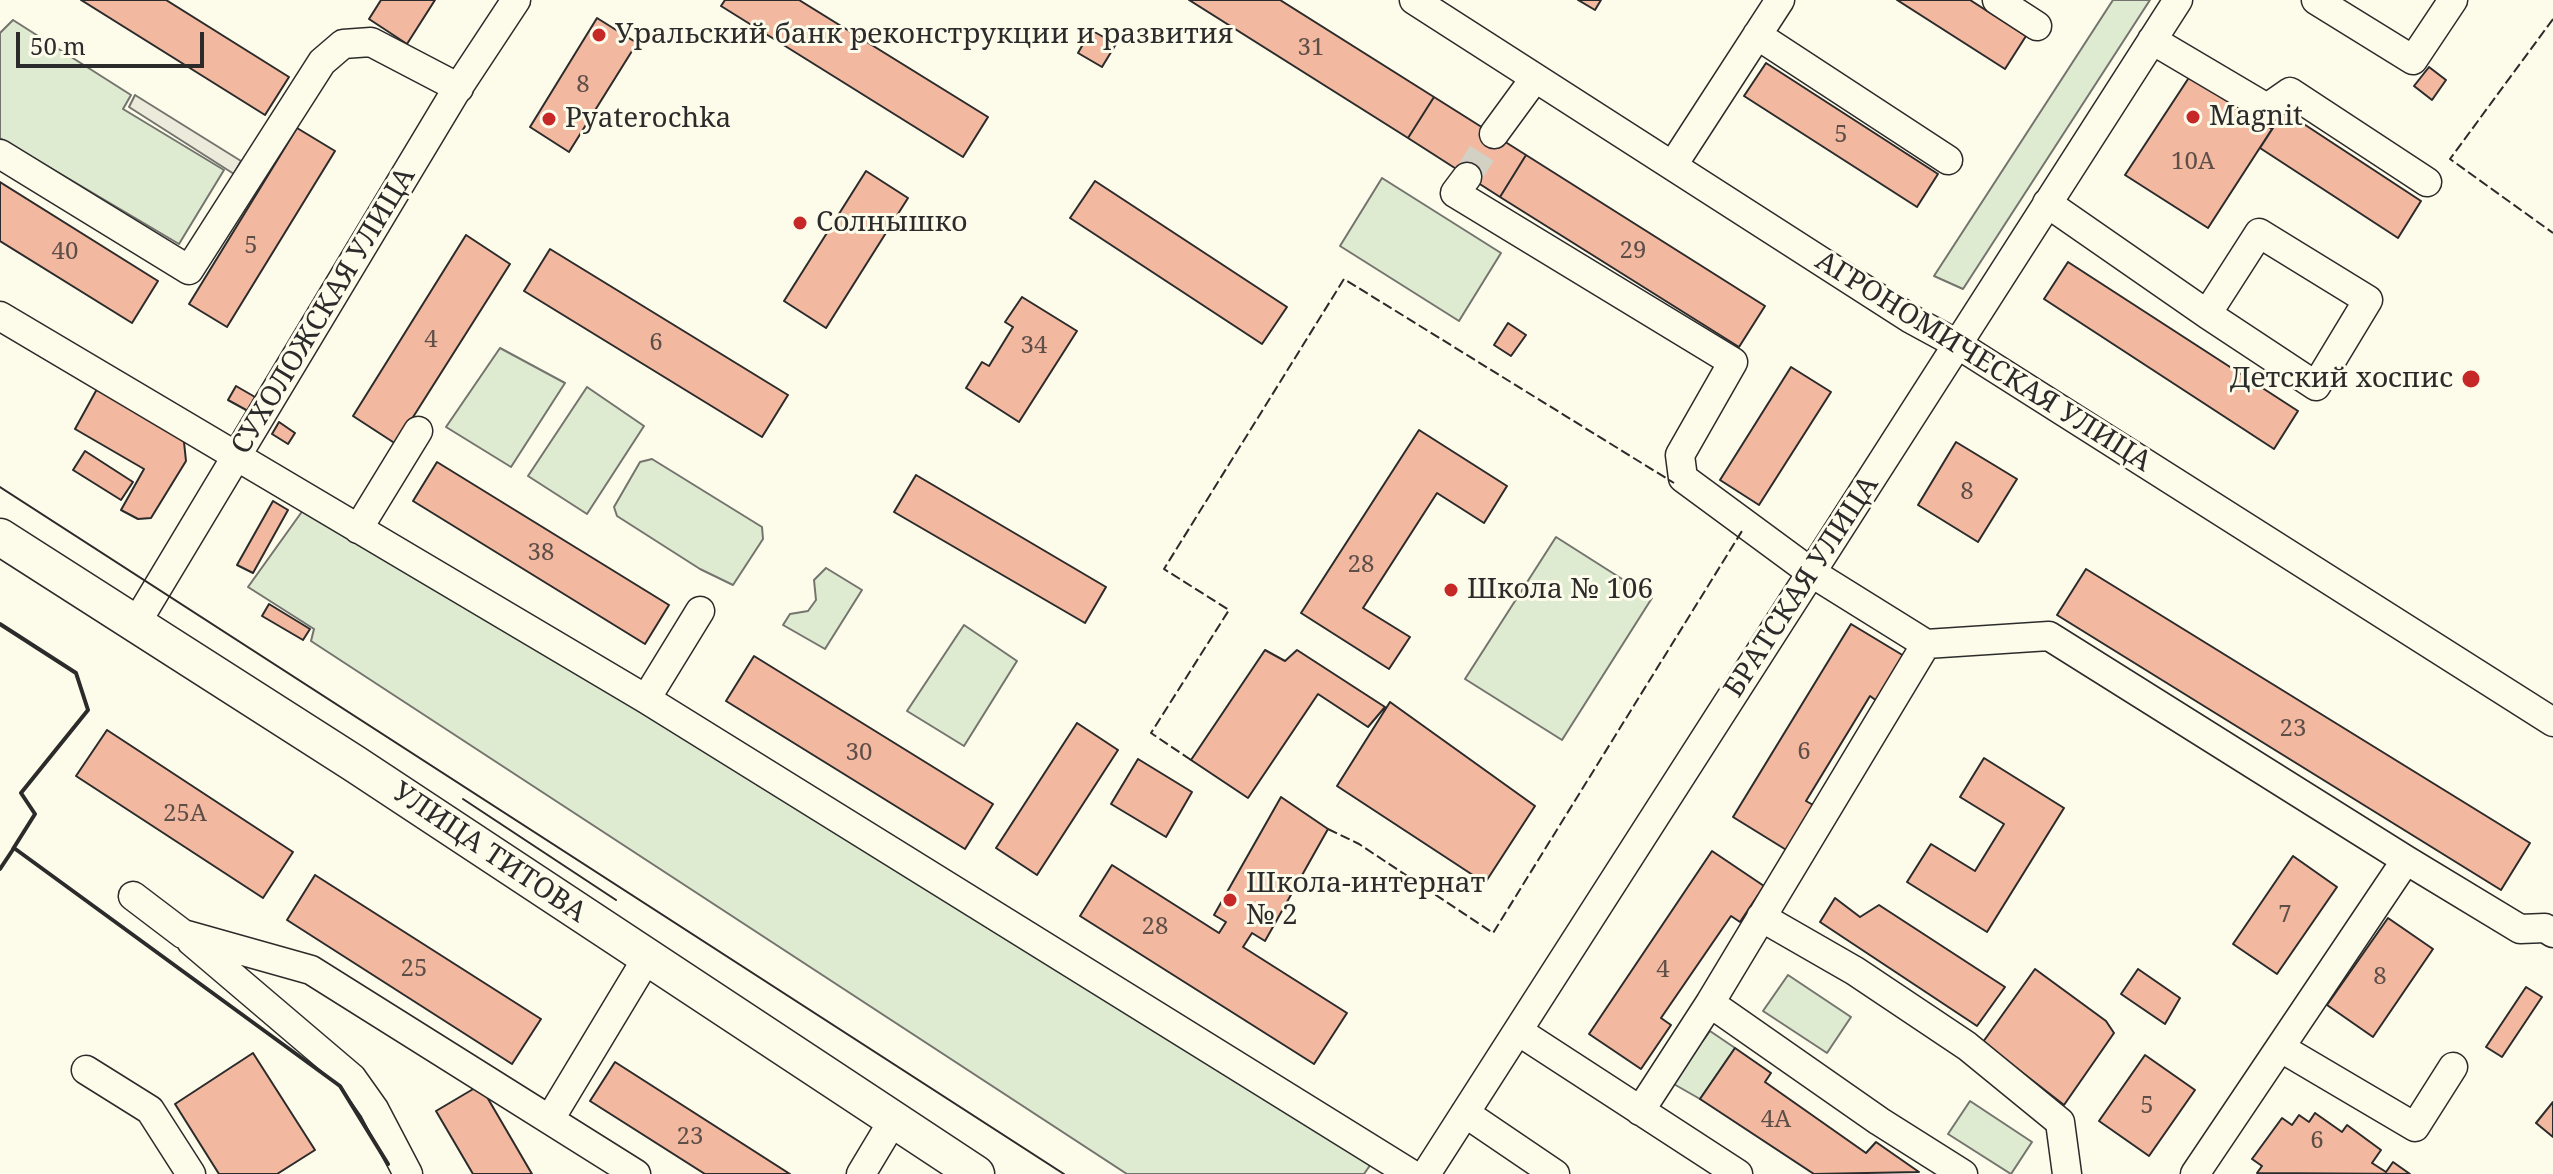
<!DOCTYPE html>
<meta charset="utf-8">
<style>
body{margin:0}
#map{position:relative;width:2553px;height:1174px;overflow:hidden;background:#fdfbea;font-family:"Noto Serif",serif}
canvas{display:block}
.scale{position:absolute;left:16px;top:32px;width:188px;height:36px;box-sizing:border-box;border:4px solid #2b2b2b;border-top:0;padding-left:10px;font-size:24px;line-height:28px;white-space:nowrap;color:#2b2b2b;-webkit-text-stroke:6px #fdfbea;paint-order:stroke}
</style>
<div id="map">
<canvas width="2553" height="1174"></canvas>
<div class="scale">50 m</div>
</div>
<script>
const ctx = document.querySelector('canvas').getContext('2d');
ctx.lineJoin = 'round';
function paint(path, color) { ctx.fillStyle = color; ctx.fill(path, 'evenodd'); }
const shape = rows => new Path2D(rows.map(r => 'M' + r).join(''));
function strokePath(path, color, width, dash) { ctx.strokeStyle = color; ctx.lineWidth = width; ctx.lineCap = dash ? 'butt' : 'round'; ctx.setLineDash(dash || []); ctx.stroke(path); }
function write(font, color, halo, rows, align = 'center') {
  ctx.font = font + ' "Noto Serif",serif'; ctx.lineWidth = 6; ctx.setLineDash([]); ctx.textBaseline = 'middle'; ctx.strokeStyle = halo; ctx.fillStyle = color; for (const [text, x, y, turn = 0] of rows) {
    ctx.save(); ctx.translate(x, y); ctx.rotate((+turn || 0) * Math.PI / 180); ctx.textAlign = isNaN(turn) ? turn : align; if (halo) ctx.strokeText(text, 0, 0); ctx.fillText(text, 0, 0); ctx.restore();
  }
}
const green = shape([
 [2113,0,2150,0,1963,289,1934,276,2113,0],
 [13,20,131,95,123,109,224,170,179,244,0,138,0,33,13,20],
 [1382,178,1501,253,1459,321,1340,246,1382,178],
 [500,348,565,383,511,467,446,427,500,348],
 [587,387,644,426,587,514,528,476,587,387],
 [652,459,762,527,763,539,733,585,700,569,617,516,614,507,640,462,652,459],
 [306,506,1373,1161,1364,1174,1127,1174,311,641,314,629,248,587,306,506],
 [1556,537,1652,598,1562,740,1465,679,1556,537],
 [826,568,862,590,825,649,783,625,790,614,808,611,816,600,814,580,826,568],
 [964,625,1017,661,964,746,907,711,964,625],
 [1788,975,1851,1017,1827,1053,1763,1011,1788,975],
 [1710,1031,1735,1048,1700,1099,1672,1083,1710,1031],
 [1970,1101,2032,1142,2011,1174,1948,1134,1970,1101]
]);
paint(green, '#deebd1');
strokePath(green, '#74746e', 2);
const parking = shape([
 [135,95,241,161,234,174,129,107,135,95]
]);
paint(parking, '#eceadb');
strokePath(parking, '#74746e', 2);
const building = shape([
 [81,0,166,0,289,77,265,115,81,0],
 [381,0,435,0,407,44,369,19,381,0],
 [725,0,799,0,988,117,963,157,721,6,725,0],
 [1189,0,1280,0,1434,97,1408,138,1189,0],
 [1578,0,1601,0,1595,10,1578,0],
 [1897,0,1970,0,2026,36,2005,69,1897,0],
 [597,18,637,43,569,152,530,127,597,18],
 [1091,30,1116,44,1102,67,1078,53,1091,30],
 [1766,63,1938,174,1917,207,1744,96,1766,63],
 [2429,67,2446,80,2432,100,2414,86,2429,67],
 [2190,76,2272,129,2208,228,2125,175,2190,76],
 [1434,97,1526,155,1500,197,1408,138,1434,97],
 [2284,111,2421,201,2398,238,2260,148,2284,111],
 [297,128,335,151,227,327,189,304,297,128],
 [1526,155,1765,306,1739,347,1500,197,1526,155],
 [866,171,908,198,826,328,784,301,866,171],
 [1095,181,1287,307,1262,344,1070,218,1095,181],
 [0,182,158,281,132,323,0,241,0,182],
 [466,235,510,264,396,444,353,416,466,235],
 [550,249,788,395,762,437,524,291,550,249],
 [2068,262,2298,411,2274,449,2044,299,2068,262],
 [1022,297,1077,331,1019,422,966,388,982,362,989,366,1013,327,1005,322,1022,297],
 [1508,323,1526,335,1511,356,1494,345,1508,323],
 [1791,367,1831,392,1759,505,1720,480,1791,367],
 [236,386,255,397,248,411,228,400,236,386],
 [97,389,181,437,184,442,186,461,151,518,138,519,121,510,144,469,75,429,97,389],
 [279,422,295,433,288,444,272,434,279,422],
 [1419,430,1507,486,1484,523,1437,493,1363,608,1410,637,1389,669,1301,613,1419,430],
 [1956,442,2017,479,1978,542,1918,505,1956,442],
 [85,451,133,482,121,500,73,470,85,451],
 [437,462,669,605,645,644,413,501,437,462],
 [916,475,1106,587,1085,623,894,512,916,475],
 [273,501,288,510,253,573,237,565,273,501],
 [2086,569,2530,843,2501,890,2057,615,2086,569],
 [269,604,310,629,303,640,262,616,269,604],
 [1851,624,1909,659,1881,704,1870,696,1806,801,1815,806,1788,851,1733,817,1851,624],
 [1265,650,1285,661,1297,650,1385,707,1368,727,1318,694,1248,798,1191,760,1265,650],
 [754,656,993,804,965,849,726,701,754,656],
 [1390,702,1535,806,1485,883,1337,786,1390,702],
 [1077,723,1118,750,1037,875,996,848,1077,723],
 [107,730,293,852,263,898,76,776,107,730],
 [1984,758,2064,808,1987,932,1907,882,1931,844,1975,871,2004,824,1960,797,1984,758],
 [1138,759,1192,792,1166,837,1111,804,1138,759],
 [1281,797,1328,829,1265,941,1252,933,1243,947,1347,1013,1314,1064,1080,916,1112,865,1219,933,1226,922,1214,915,1281,797],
 [1712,851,1764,886,1740,922,1731,916,1661,1018,1671,1025,1641,1069,1589,1034,1712,851],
 [2293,856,2337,887,2277,974,2233,944,2293,856],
 [315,875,541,1019,512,1064,287,920,315,875],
 [1835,898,1860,917,1879,905,2005,987,1977,1026,1820,922,1835,898],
 [2388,918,2433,949,2373,1037,2327,1005,2388,918],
 [2035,969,2106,1021,2114,1033,2064,1105,1983,1042,2035,969],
 [2138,969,2180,998,2165,1024,2121,994,2138,969],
 [2526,987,2542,997,2502,1057,2486,1047,2526,987],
 [1735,1048,1771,1073,1765,1082,1866,1153,1876,1142,1919,1172,1814,1174,1700,1099,1735,1048],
 [253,1053,315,1150,277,1174,219,1174,175,1104,253,1053],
 [2145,1055,2195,1090,2149,1156,2099,1121,2145,1055],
 [615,1062,790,1174,705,1174,590,1101,615,1062],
 [480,1085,532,1174,473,1174,436,1111,480,1085],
 [2553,1102,2553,1137,2536,1123,2553,1102],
 [2315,1113,2342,1132,2347,1125,2381,1150,2372,1163,2386,1172,2393,1162,2410,1174,2257,1173,2262,1166,2252,1159,2282,1118,2292,1125,2299,1115,2309,1122,2315,1113]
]);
paint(building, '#f2b8a0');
strokePath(building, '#2b2b2b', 2);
strokePath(shape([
 [1467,177,1494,134]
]), '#d3d1c4', 28, [28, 14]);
const minor = shape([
 [1414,0,1911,319,1957,344,2553,722],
 [1997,0,2037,26],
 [2316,0,2413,60,2453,0],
 [1757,35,1948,160],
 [2152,40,2267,108,2290,92,2427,182],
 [1494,134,1535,78],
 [0,154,189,270,322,62,343,44,371,42,459,88],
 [1673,165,1780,0],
 [1467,177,1455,193,1733,362,1680,455,1683,478,1812,573,1926,644,2049,636,2406,860,2520,929,2545,928,2553,933],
 [2047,203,2207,314,2316,386,2368,300,2259,233,2207,314],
 [0,316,646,699,1411,1174],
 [358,529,418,431],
 [135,625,454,94,516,0],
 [646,699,700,611],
 [133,896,183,934,311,970,636,1174],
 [1761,917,1855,971,1967,1046,2060,1122,2067,1174],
 [191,941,352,1078,374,1109,408,1174],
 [1710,1003,1879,1121,1963,1174],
 [1518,1031,1738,1174],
 [2281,1048,2415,1127,2453,1067],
 [86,1070,150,1110,191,1174],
 [1640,1111,1710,1003,1926,644],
 [1465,1113,1555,1174],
 [550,1119,647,958],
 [861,1174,894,1119],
 [1426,1174,2178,0],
 [2195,1174,2406,860]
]);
const major = shape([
 [0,537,355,764,976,1174]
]);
strokePath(minor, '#2b2b2b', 31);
strokePath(major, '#2b2b2b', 39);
strokePath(minor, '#fdfbea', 28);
strokePath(major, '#fdfbea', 36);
strokePath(shape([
 [0,487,1064,1174],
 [463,799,616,900]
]), '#2b2b2b', 2);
strokePath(shape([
 [2553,19,2450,159,2553,233],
 [1191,760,1151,733,1229,610,1164,569,1344,279,1674,483],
 [1328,829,1359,844,1493,933,1742,531]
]), '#2b2b2b', 2, [10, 4]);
strokePath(shape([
 [0,624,76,673,88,710,21,793,35,814,13,849],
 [0,869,14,848,340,1086,388,1164]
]), '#2b2b2b', 4);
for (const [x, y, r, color] of [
 [599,35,8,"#c62828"],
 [2193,117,8,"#c62828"],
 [549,119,8,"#c62828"],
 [800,223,8,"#c62828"],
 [2471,379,10,"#c62828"],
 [1451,590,8,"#c62828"],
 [1230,900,8,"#c62828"]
]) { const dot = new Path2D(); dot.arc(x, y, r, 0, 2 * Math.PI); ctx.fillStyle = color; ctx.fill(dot); strokePath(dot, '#fdfbea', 3); }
write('24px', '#5d4e48', null, [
 ["31",1311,48],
 ["8",583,85],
 ["5",1841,135],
 ["10А",2193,162],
 ["5",251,246],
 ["29",1633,251],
 ["40",65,252],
 ["4",431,340],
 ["6",656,343],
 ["34",1034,346],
 ["8",1967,492],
 ["38",541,553],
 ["28",1361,565],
 ["23",2293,729],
 ["6",1804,752],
 ["30",859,753],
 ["25А",185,814],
 ["7",2285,915],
 ["28",1155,927],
 ["25",414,969],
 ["4",1663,970],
 ["8",2380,977],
 ["5",2147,1106],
 ["4А",1776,1120],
 ["23",690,1137],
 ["6",2317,1141]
]);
write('28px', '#2b2b2b', '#fdfbea', [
 ["Уральский банк реконструкции и развития",615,35],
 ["Magnit",2209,117],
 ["Pyaterochka",565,119],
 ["Солнышко",816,223],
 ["Детский хоспис",2453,379,"right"],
 ["Школа № 106",1467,590],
 ["Школа-интернат",1246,884],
 ["№ 2",1246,916]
], 'left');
write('28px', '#2b2b2b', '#fdfbea', [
 ["СУХОЛОЖСКАЯ УЛИЦА",324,311,-59],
 ["АГРОНОМИЧЕСКАЯ УЛИЦА",1983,362,32],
 ["БРАТСКАЯ УЛИЦА",1802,587,-57],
 ["УЛИЦА ТИТОВА",489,853,34]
]);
</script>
